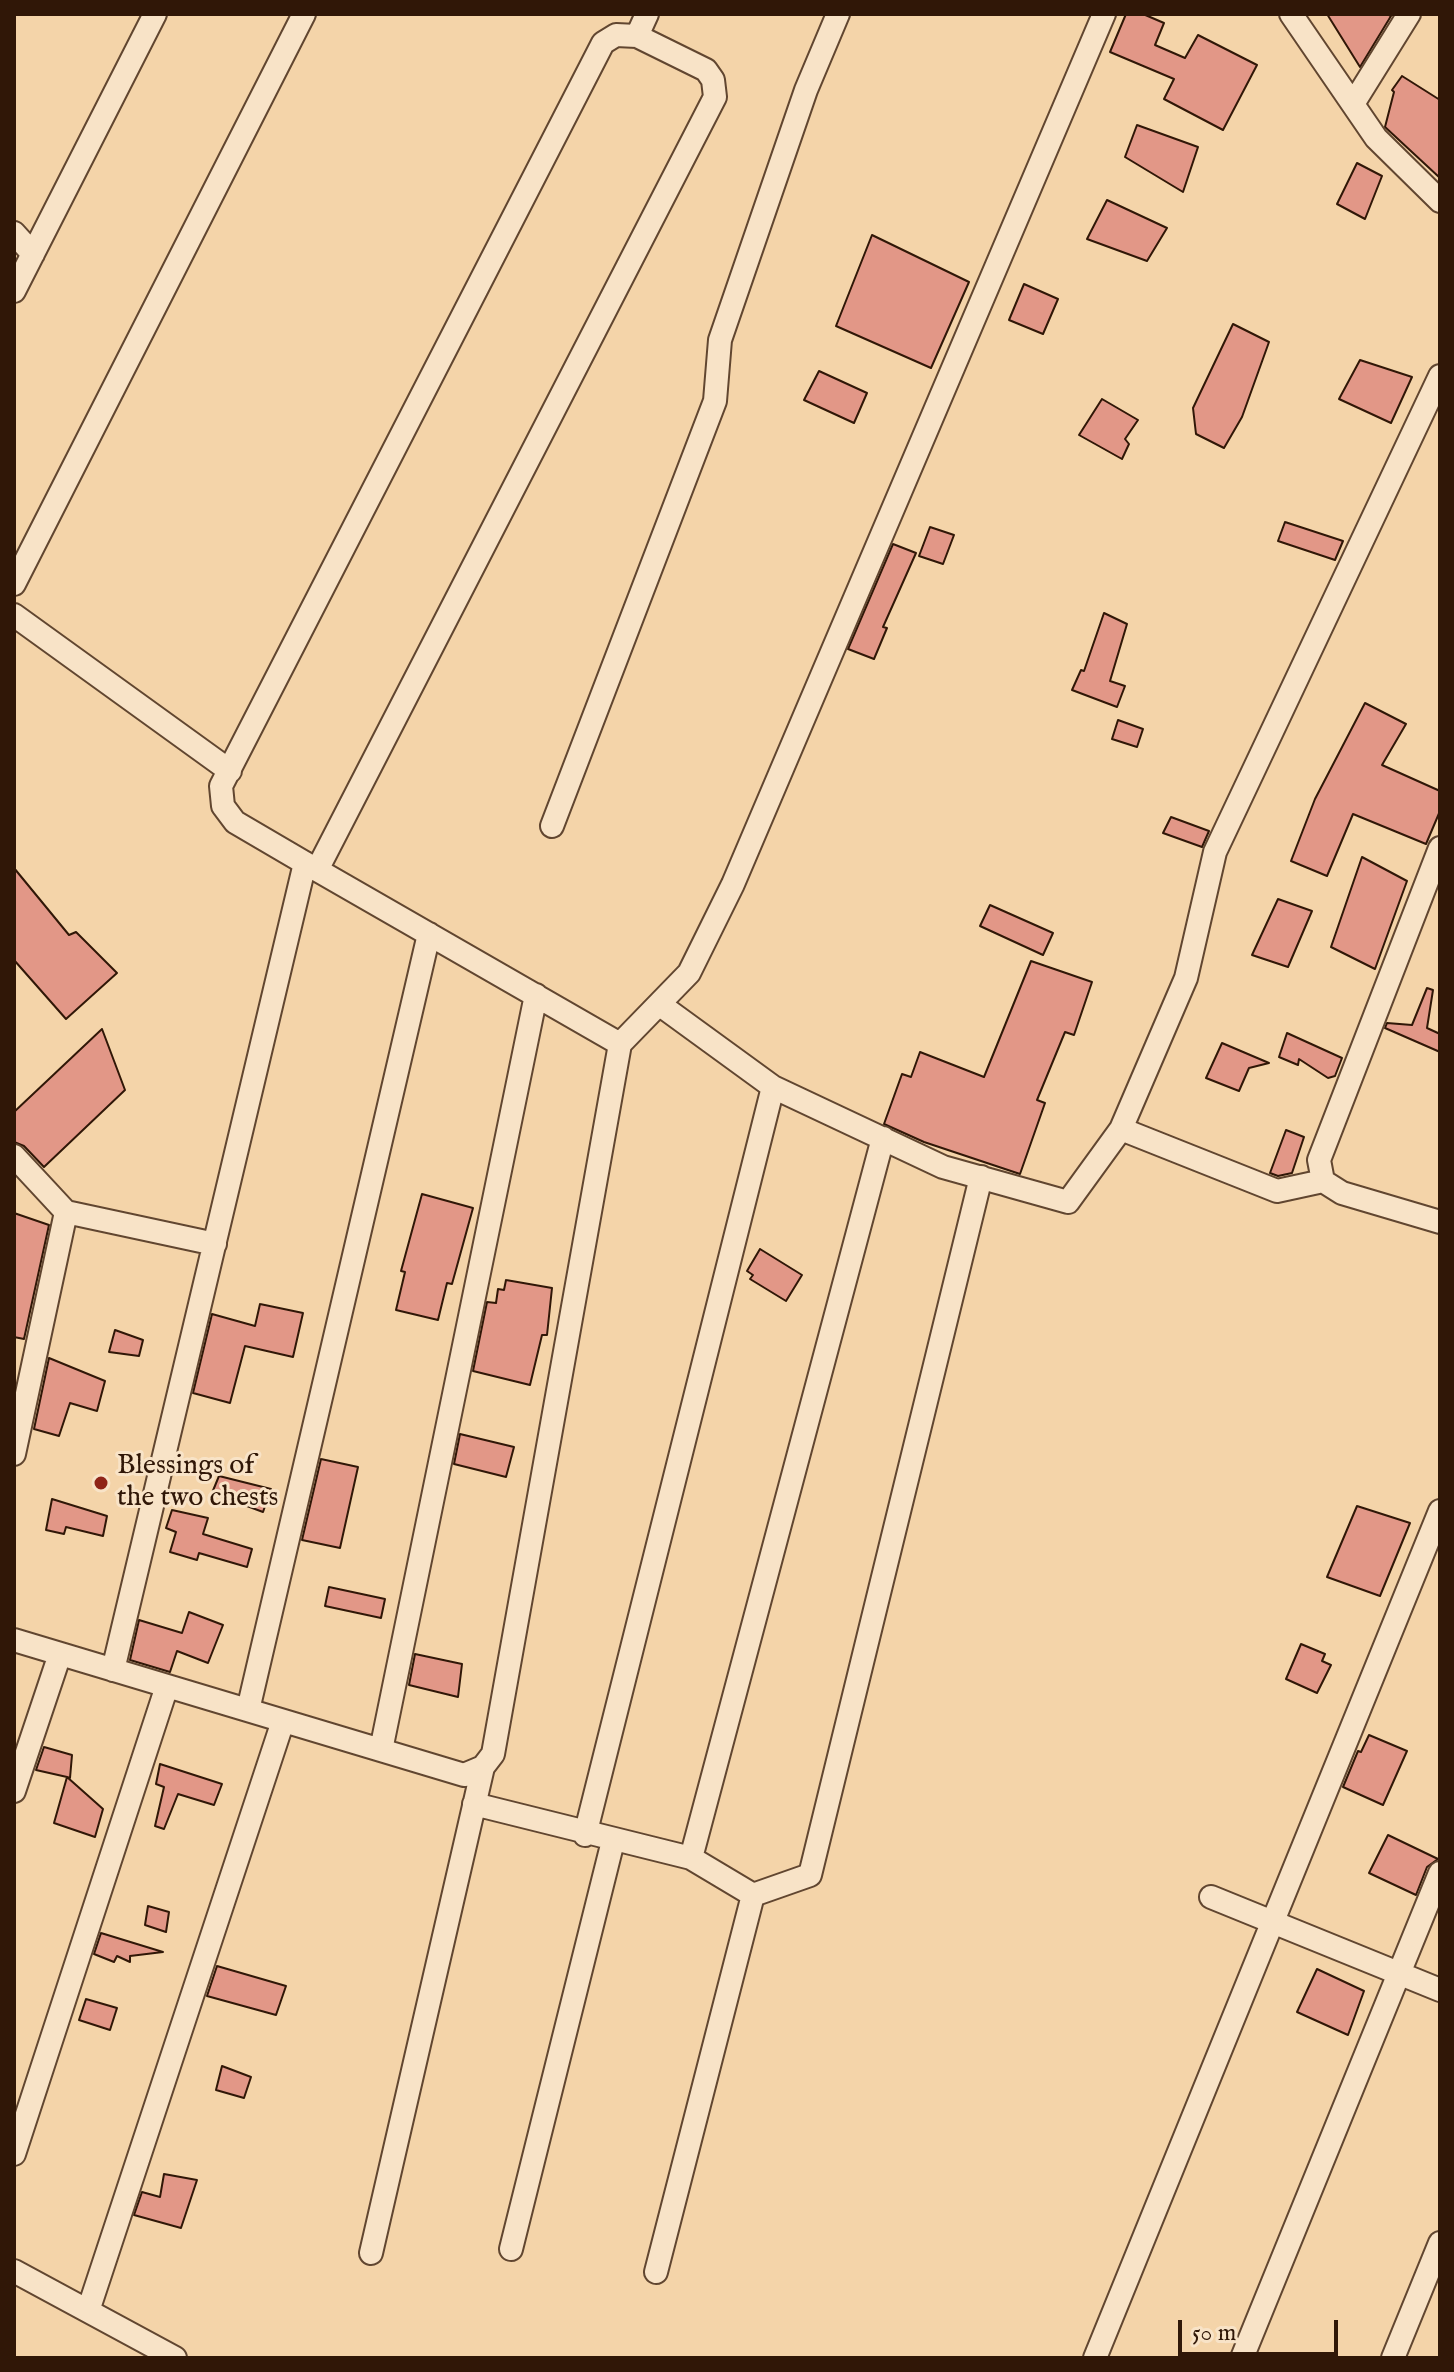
<!DOCTYPE html>
<style>
body{margin:0}
#map{position:relative;width:1454px;height:2372px;overflow:hidden;background:#f4d4a9;font-family:"IM FELL English",serif}
canvas{display:block}
.frame{position:absolute;inset:0;border:16px solid #301707;pointer-events:none}
.scale{position:absolute;left:1178px;top:2320px;width:160px;height:36px;box-sizing:border-box;border:4px solid #301707;border-top:0;padding-left:10px;font-size:24px;line-height:28px;white-space:nowrap;color:#301707;-webkit-text-stroke:6px #f8e3c7;paint-order:stroke}
</style>
<div id="map">
<canvas width="1454" height="2372"></canvas>
<div class="frame"></div>
<div class="scale">50 m</div>
</div>
<script>
const ctx = document.querySelector('canvas').getContext('2d');
ctx.lineJoin = 'round';
function paint(path, color) { ctx.fillStyle = color; ctx.fill(path, 'evenodd'); }
const shape = rows => new Path2D(rows.map(r => 'M' + r).join(''));
function strokePath(path, color, width, dash) { ctx.strokeStyle = color; ctx.lineWidth = width; ctx.lineCap = dash ? 'butt' : 'round'; ctx.setLineDash(dash || []); ctx.stroke(path); }
function write(font, color, halo, rows, align = 'center') {
  ctx.font = font + ' "IM FELL English",serif'; ctx.lineWidth = 6; ctx.setLineDash([]); ctx.textBaseline = 'middle'; ctx.strokeStyle = halo; ctx.fillStyle = color; for (const [text, x, y, turn = 0] of rows) {
    ctx.save(); ctx.translate(x, y); ctx.rotate((+turn || 0) * Math.PI / 180); ctx.textAlign = isNaN(turn) ? turn : align; if (halo) ctx.strokeText(text, 0, 0); ctx.fillText(text, 0, 0); ctx.restore();
  }
}
const building = shape([
 [1126,14,1143,14,1164,23,1155,45,1185,58,1198,35,1257,65,1223,130,1164,99,1174,79,1110,52,1126,14],
 [1327,14,1387,14,1391,16,1360,67,1327,14],
 [1402,76,1440,100,1440,178,1385,127,1394,92,1392,90,1402,76],
 [1137,125,1198,147,1183,192,1125,157,1137,125],
 [1357,163,1382,176,1365,219,1337,204,1357,163],
 [1107,200,1167,228,1147,261,1087,239,1107,200],
 [872,235,969,282,931,368,836,326,872,235],
 [1024,284,1058,299,1043,334,1009,320,1024,284],
 [1233,324,1269,342,1242,417,1224,448,1196,434,1193,408,1233,324],
 [1360,360,1412,377,1391,423,1339,399,1360,360],
 [819,371,867,393,854,423,804,400,819,371],
 [1102,399,1138,420,1125,439,1129,444,1122,459,1079,435,1102,399],
 [1285,522,1343,541,1335,560,1278,541,1285,522],
 [930,527,954,535,943,564,919,556,930,527],
 [893,544,916,553,883,627,887,628,874,659,848,649,893,544],
 [1104,613,1127,624,1110,681,1125,686,1117,707,1072,690,1081,670,1084,671,1104,613],
 [1365,703,1406,724,1382,765,1440,791,1440,811,1426,844,1353,814,1327,876,1291,861,1315,799,1365,703],
 [1118,720,1143,729,1137,747,1112,739,1118,720],
 [1171,817,1209,831,1202,847,1163,833,1171,817],
 [1362,857,1407,881,1375,969,1331,947,1362,857],
 [14,868,69,935,76,932,117,973,66,1019,14,960,14,868],
 [1278,899,1312,911,1288,967,1252,955,1278,899],
 [990,905,1053,933,1043,955,980,926,990,905],
 [1031,961,1092,982,1074,1035,1065,1032,1037,1100,1045,1103,1020,1174,924,1142,884,1124,902,1074,911,1077,920,1052,984,1077,1031,961],
 [1427,988,1433,990,1427,1028,1440,1034,1440,1052,1385,1028,1387,1023,1412,1025,1427,988],
 [102,1029,125,1090,44,1167,24,1146,14,1142,14,1112,102,1029],
 [1287,1033,1342,1058,1335,1076,1328,1078,1299,1059,1298,1065,1279,1057,1287,1033],
 [1222,1043,1269,1063,1249,1068,1239,1091,1206,1078,1222,1043],
 [1286,1130,1304,1137,1292,1173,1278,1176,1270,1173,1286,1130],
 [422,1194,473,1208,452,1284,447,1283,438,1320,396,1310,405,1272,401,1271,422,1194],
 [14,1213,49,1225,24,1339,14,1337,14,1213],
 [760,1249,802,1275,786,1301,750,1279,753,1275,747,1271,760,1249],
 [506,1280,552,1288,547,1335,542,1335,530,1385,473,1371,487,1302,496,1303,498,1289,504,1290,506,1280],
 [260,1304,303,1313,293,1357,245,1346,230,1403,193,1393,212,1314,255,1326,260,1304],
 [115,1330,143,1340,139,1356,109,1352,115,1330],
 [49,1358,105,1381,97,1411,70,1403,59,1436,34,1429,49,1358],
 [460,1434,514,1447,506,1477,454,1464,460,1434],
 [321,1459,358,1467,340,1548,302,1540,321,1459],
 [219,1476,271,1489,263,1512,212,1493,219,1476],
 [52,1499,107,1516,103,1536,66,1527,64,1534,46,1530,52,1499],
 [1357,1506,1410,1523,1380,1596,1327,1577,1357,1506],
 [172,1510,208,1518,203,1534,252,1549,247,1567,199,1553,197,1560,170,1552,176,1532,166,1528,172,1510],
 [329,1587,385,1599,381,1618,325,1606,329,1587],
 [189,1612,223,1625,208,1663,177,1651,170,1672,130,1660,139,1620,182,1633,189,1612],
 [1301,1644,1325,1654,1322,1661,1331,1665,1317,1693,1286,1679,1301,1644],
 [415,1654,462,1664,458,1697,409,1685,415,1654],
 [1369,1735,1407,1751,1383,1805,1343,1787,1358,1751,1361,1752,1369,1735],
 [44,1747,72,1755,70,1778,67,1777,103,1809,95,1837,54,1823,67,1777,36,1770,44,1747],
 [160,1764,222,1784,214,1805,178,1794,164,1829,155,1826,164,1787,156,1784,160,1764],
 [1388,1835,1438,1859,1427,1867,1416,1895,1369,1873,1388,1835],
 [148,1906,169,1912,166,1932,145,1925,148,1906],
 [101,1933,163,1952,130,1956,130,1962,117,1956,114,1962,94,1954,101,1933],
 [217,1966,286,1986,276,2015,207,1996,217,1966],
 [1317,1969,1364,1991,1348,2035,1297,2012,1317,1969],
 [86,1999,117,2008,110,2030,79,2020,86,1999],
 [222,2066,251,2077,244,2098,216,2090,222,2066],
 [164,2174,197,2180,181,2228,134,2215,142,2192,160,2197,164,2174]
]);
paint(building, '#e29787');
strokePath(building, '#301707', 2);
const street = shape([
 [1291,14,1376,138,1440,201],
 [637,36,647,14],
 [1353,104,1409,14],
 [14,233,33,254],
 [14,291,155,14],
 [14,584,304,14],
 [14,615,230,771],
 [552,826,715,401,720,340,806,90,838,14],
 [1440,848,1319,1160,1323,1181,1342,1193,1440,1222],
 [317,870,715,97,713,80,706,70,637,36,616,35,603,43,221,786,223,806,235,822,305,863,620,1044],
 [659,1004,773,1087,943,1167,1068,1202,1121,1129,1186,978,1215,852,1440,376],
 [1121,1129,1277,1191,1323,1181],
 [14,1156,66,1212,215,1244],
 [14,1454,66,1212],
 [14,1640,464,1775,483,1767],
 [113,1670,305,863],
 [248,1710,429,934],
 [381,1750,536,995],
 [14,1791,60,1654],
 [474,1804,691,1858,753,1895,810,1875,981,1177],
 [585,1835,773,1087],
 [691,1858,883,1138],
 [1211,1897,1440,1990],
 [14,2154,167,1686],
 [511,2249,613,1841],
 [371,2253,483,1767,493,1754,620,1044,689,973,733,884,1104,14],
 [14,2271,175,2358],
 [656,2272,753,1895],
 [88,2311,283,1721],
 [1095,2358,1440,1511],
 [1242,2358,1440,1873],
 [1393,2358,1440,2243]
]);
strokePath(street, '#614630', 26);
strokePath(street, '#f8e3c7', 22);
for (const [x, y, r, color] of [
 [101,1483,8,"#8f2418"]
]) { const dot = new Path2D(); dot.arc(x, y, r, 0, 2 * Math.PI); ctx.fillStyle = color; ctx.fill(dot); strokePath(dot, '#f8e3c7', 3); }
write('28px', '#301707', '#f8e3c7', [
 ["Blessings of",117,1467],
 ["the two chests",117,1499]
], 'left');
</script>
